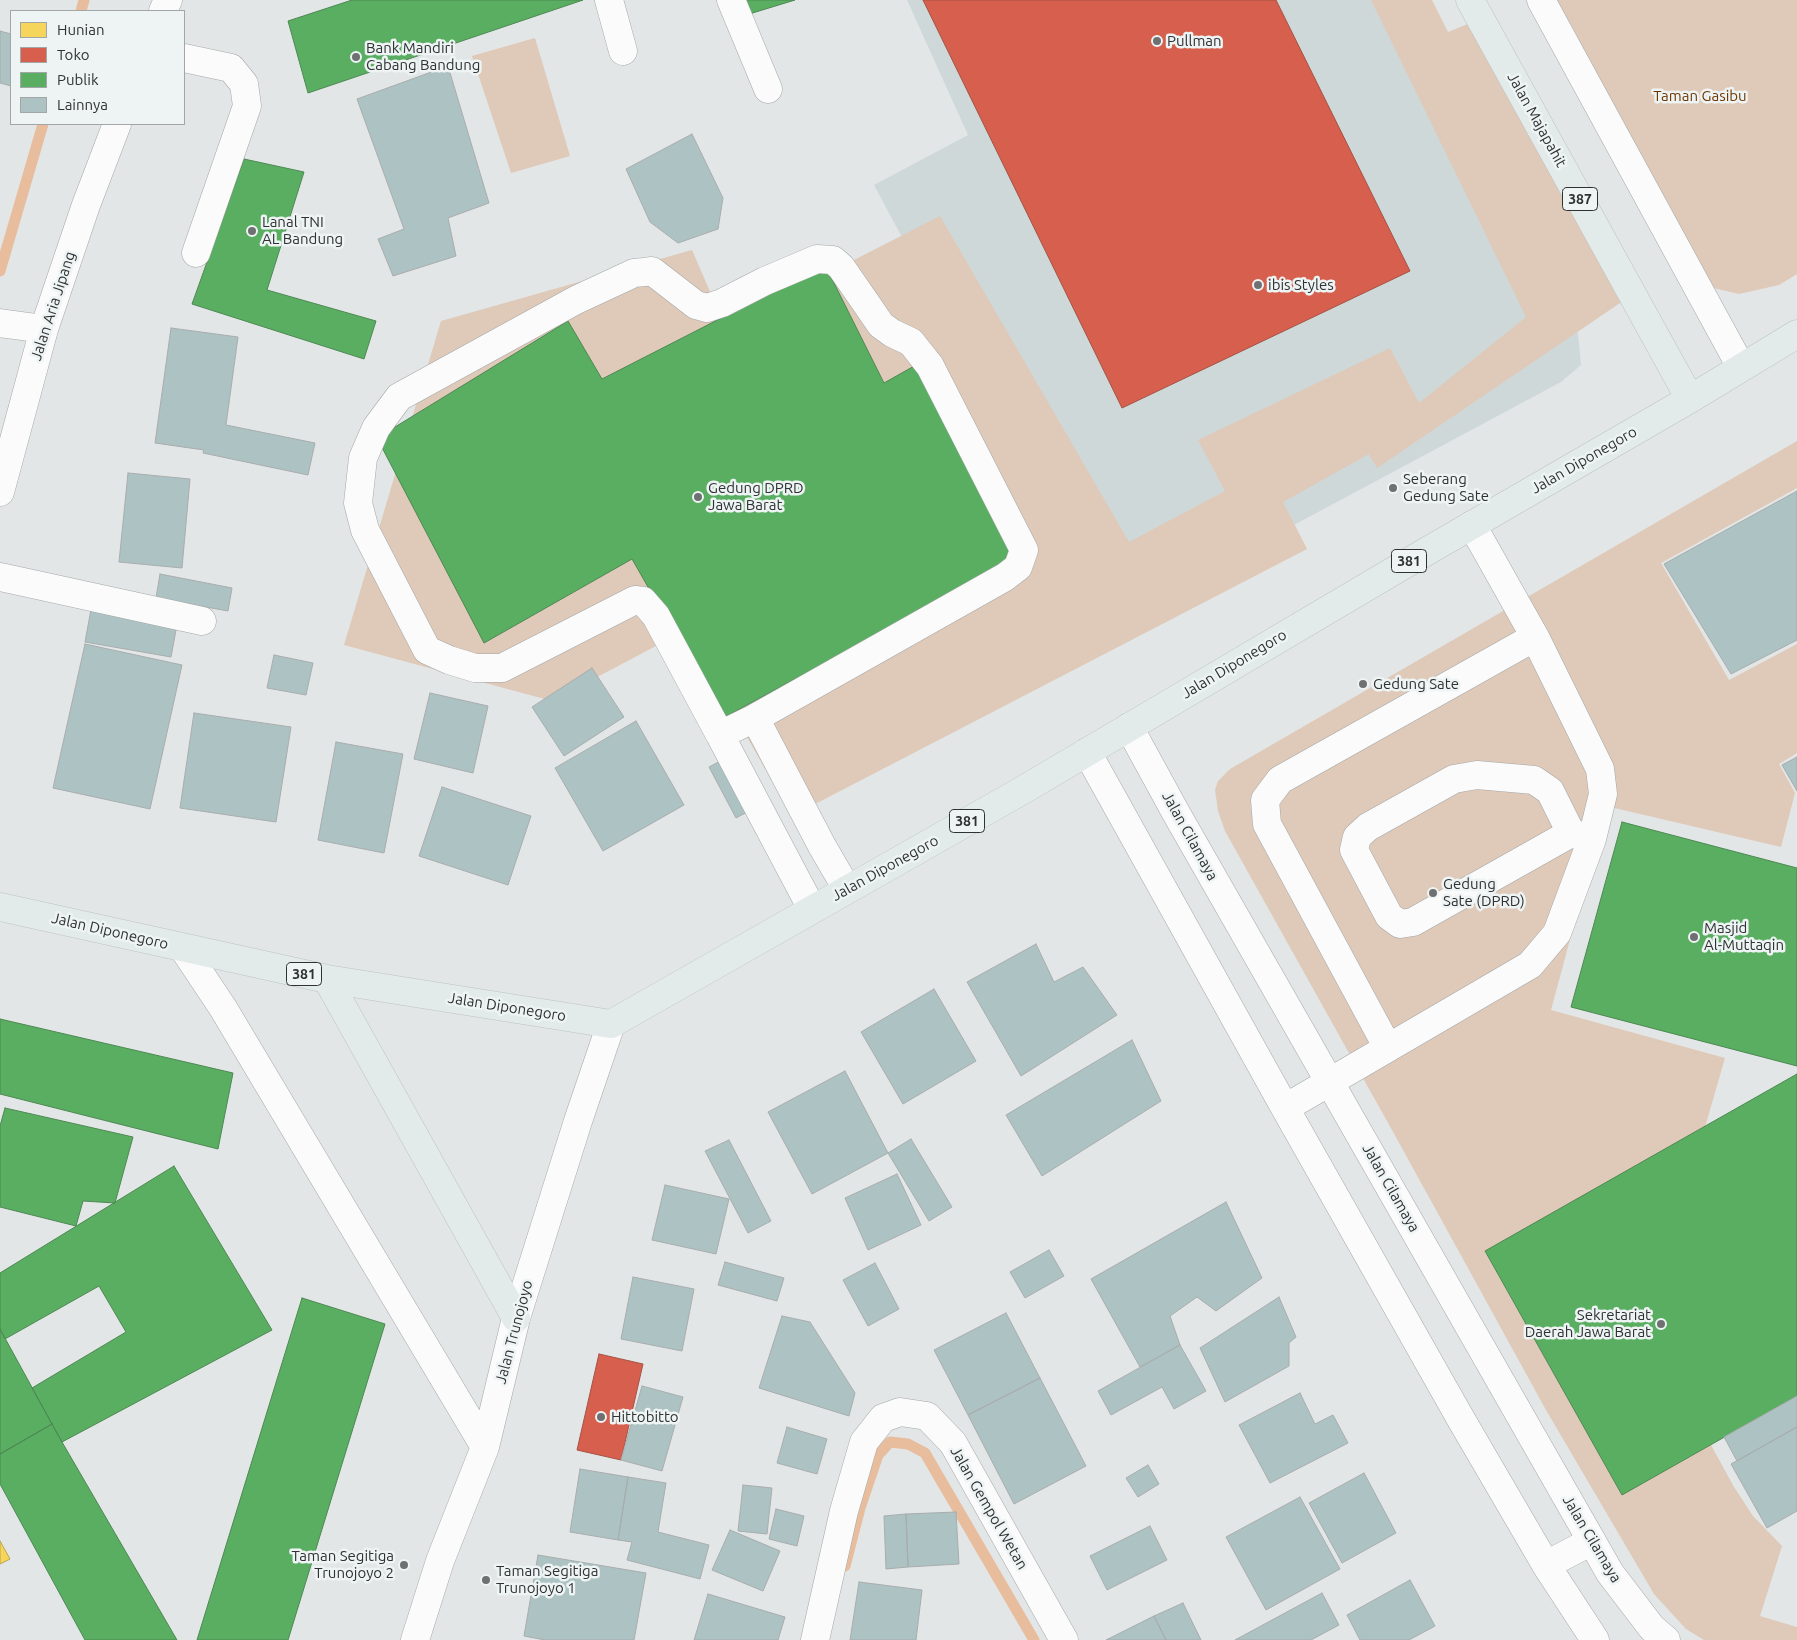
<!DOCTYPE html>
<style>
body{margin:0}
#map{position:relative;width:1797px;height:1640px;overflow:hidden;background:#e2e6e6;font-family:Ubuntu,sans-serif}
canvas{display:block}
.legend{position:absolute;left:10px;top:10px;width:175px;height:115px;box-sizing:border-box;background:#eef4f4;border:1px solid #a2a6a6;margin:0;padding:6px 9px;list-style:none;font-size:15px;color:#2f3132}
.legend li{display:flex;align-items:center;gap:10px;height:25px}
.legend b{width:25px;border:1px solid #a2a6a6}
</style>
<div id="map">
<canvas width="1797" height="1640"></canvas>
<ul class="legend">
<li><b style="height:14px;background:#f6d55c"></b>Hunian</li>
<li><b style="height:14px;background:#d6604d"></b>Toko</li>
<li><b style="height:14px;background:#5aae61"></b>Publik</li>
<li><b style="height:14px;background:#acc2c3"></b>Lainnya</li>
</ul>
</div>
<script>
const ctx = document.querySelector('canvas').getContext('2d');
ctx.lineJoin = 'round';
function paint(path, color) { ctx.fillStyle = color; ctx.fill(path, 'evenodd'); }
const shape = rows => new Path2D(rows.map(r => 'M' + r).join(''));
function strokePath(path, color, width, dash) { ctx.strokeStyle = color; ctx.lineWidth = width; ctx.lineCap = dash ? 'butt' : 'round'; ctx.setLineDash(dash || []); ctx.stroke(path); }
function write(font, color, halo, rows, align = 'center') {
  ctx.font = font + ' Ubuntu,sans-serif'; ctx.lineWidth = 5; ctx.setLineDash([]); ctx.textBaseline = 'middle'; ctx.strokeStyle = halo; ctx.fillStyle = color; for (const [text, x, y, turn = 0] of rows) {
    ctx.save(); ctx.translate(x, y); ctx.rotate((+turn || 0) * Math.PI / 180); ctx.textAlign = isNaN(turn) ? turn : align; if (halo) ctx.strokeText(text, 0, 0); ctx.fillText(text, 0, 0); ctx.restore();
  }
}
paint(shape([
 [907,0,1420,0,1573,282,1581,365,1561,382,1109,624,874,185,968,135]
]), '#cfd8d9');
paint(shape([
 [1371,0,1432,0,1448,32,1478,20,1623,301,1377,468,1369,454,1283,502,1307,549,792,816,686,630,552,701,344,645,441,321,692,250,725,326,940,216,1129,542,1225,491,1198,440,1390,348,1419,403,1526,317],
 [1540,0,1797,0,1797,274,1779,285,1739,294,1705,286],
 [535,38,570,156,511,173,472,56],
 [1797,441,1797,488,1661,563,1729,680,1797,644,1797,753,1779,764,1795,793,1781,847,1606,806,1551,1010,1725,1058,1705,1127,1485,1252,1622,1494,1711,1445,1734,1487,1753,1516,1782,1546,1760,1616,1797,1627,1797,1640,1704,1640,1686,1629,1654,1594,1546,1410,1397,1139,1225,831,1218,811,1215,790,1218,781,1230,769]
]), '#dfc9b8');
const homes = shape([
 [0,1541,10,1559,0,1564,0,1541]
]);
paint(homes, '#f6d55c');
strokePath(homes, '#baa44f', 1);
const shops = shape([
 [923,0,1276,0,1410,271,1122,408,923,0],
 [599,1354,643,1364,621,1460,577,1450,599,1354]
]);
paint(shops, '#d6604d');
strokePath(shops, '#a45245', 1);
const public = shape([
 [352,0,583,0,308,93,288,21,352,0],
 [741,0,795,0,746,15,741,0],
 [244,159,304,172,267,290,376,321,364,359,192,304,244,159],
 [825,265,884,383,916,365,1020,557,723,718,632,559,484,643,377,438,568,321,602,379,825,265],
 [1622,822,1797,868,1797,1066,1571,1007,1622,822],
 [0,1019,233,1073,218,1149,0,1094,0,1019],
 [1797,1074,1797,1396,1622,1495,1485,1251,1797,1074],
 [5,1108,133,1137,115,1203,83,1201,76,1226,0,1207,0,1126,5,1108],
 [174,1166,272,1330,62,1442,32,1388,126,1332,99,1286,5,1339,0,1329,0,1273,174,1166],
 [302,1298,385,1324,288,1640,197,1640,302,1298],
 [0,1329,52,1424,0,1454,0,1329],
 [52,1424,62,1442,177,1640,85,1640,0,1484,0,1454,52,1424]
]);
paint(public, '#5aae61');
strokePath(public, '#4d8853', 1);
strokePath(shape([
 [81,11,84,0],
 [0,271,43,124],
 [845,1566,860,1508,878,1455,890,1442,908,1444,925,1453,1034,1640]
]), '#e8bd9e', 11);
const building = shape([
 [0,31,11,34,11,86,0,83,0,31],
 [448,66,489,203,448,218,456,256,393,276,378,239,404,229,357,99,448,66],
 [692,134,723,198,718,229,678,243,650,222,626,169,692,134],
 [171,328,238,337,226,425,315,443,308,475,203,453,204,450,155,443,171,328],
 [128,473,190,479,182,568,119,562,128,473],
 [1797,491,1797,640,1731,674,1664,564,1797,491],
 [160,574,232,588,228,611,156,598,160,574],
 [92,604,178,619,171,657,85,642,92,604],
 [85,644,182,665,150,809,53,788,85,644],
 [274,655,313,663,306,695,267,688,274,655],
 [592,668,624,717,564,756,532,707,592,668],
 [430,693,488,706,473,773,414,759,430,693],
 [194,713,291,727,276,822,180,808,194,713],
 [636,721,684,805,603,851,555,768,636,721],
 [336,742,403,754,384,853,318,840,336,742],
 [1797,757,1797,791,1782,765,1797,757],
 [726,758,753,809,736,818,709,767,726,758],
 [442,787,531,816,508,885,419,856,442,787],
 [1036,944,1054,982,1083,967,1117,1015,1021,1076,967,982,1036,944],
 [934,989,976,1061,903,1104,861,1032,934,989],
 [1132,1040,1161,1101,1042,1176,1006,1115,1132,1040],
 [845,1071,888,1153,812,1194,768,1112,845,1071],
 [911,1139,952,1207,929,1221,888,1153,911,1139],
 [729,1140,771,1221,748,1233,705,1151,729,1140],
 [897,1174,921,1225,868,1250,845,1198,897,1174],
 [665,1185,729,1199,716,1254,652,1240,665,1185],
 [1226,1202,1262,1278,1216,1311,1197,1297,1170,1316,1180,1345,1140,1367,1091,1279,1226,1202],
 [1049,1250,1064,1276,1025,1298,1010,1272,1049,1250],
 [725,1262,784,1278,777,1301,718,1285,725,1262],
 [875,1263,899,1309,868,1326,843,1280,875,1263],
 [633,1277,694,1289,682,1351,621,1339,633,1277],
 [1279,1297,1296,1337,1289,1343,1289,1366,1225,1402,1200,1348,1279,1297],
 [1006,1313,1040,1378,968,1415,934,1350,1006,1313],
 [782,1316,810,1322,855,1393,849,1416,759,1388,782,1316],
 [1180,1345,1206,1391,1174,1409,1162,1387,1111,1415,1098,1391,1180,1345],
 [1040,1378,1086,1466,1014,1504,968,1415,1040,1378],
 [642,1386,683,1397,662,1471,621,1460,642,1386],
 [1300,1393,1315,1424,1333,1415,1348,1443,1270,1483,1239,1425,1300,1393],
 [1797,1396,1797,1427,1737,1461,1724,1437,1797,1396],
 [787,1427,827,1439,817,1474,777,1463,787,1427],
 [1797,1427,1797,1511,1767,1528,1731,1464,1797,1427],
 [1148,1465,1159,1484,1138,1497,1126,1478,1148,1465],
 [580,1469,628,1477,618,1540,570,1532,580,1469],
 [1364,1473,1396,1533,1342,1563,1309,1503,1364,1473],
 [628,1477,666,1483,658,1532,709,1545,700,1579,627,1560,632,1542,618,1540,628,1477],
 [743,1485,772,1488,767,1534,738,1531,743,1485],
 [1300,1497,1340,1569,1266,1610,1226,1537,1300,1497],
 [776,1509,804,1516,797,1546,769,1539,776,1509],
 [956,1512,959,1564,908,1567,906,1514,956,1512],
 [906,1514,908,1567,886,1569,884,1516,906,1514],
 [1150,1526,1167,1560,1107,1590,1090,1556,1150,1526],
 [730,1530,780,1551,763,1591,712,1570,730,1530],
 [538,1555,646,1573,634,1640,545,1640,524,1636,538,1555],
 [1410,1580,1435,1626,1409,1640,1360,1640,1347,1615,1410,1580],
 [859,1582,922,1590,916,1640,850,1640,859,1582],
 [1322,1593,1339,1625,1311,1640,1235,1640,1322,1593],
 [708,1594,785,1617,778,1640,694,1640,708,1594],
 [1183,1603,1201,1640,1166,1640,1154,1616,1183,1603],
 [1154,1616,1166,1640,1106,1640,1154,1616]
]);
paint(building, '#acc2c3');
strokePath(building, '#a9acac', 1);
const minor = shape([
 [609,0,623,51],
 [731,0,768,89],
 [1541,0,1741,367],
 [163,11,168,0],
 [184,58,231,68,244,84,247,106,196,253],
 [0,323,44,329],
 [0,492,44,329,86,205,117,124],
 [0,577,202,621],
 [755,718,720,735,656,616,643,601,635,600,502,668,475,668,449,660,427,650,365,530,358,503,363,458,376,428,399,397,576,300,634,273,644,272,652,271,696,305,707,308,722,303,765,281,817,259,833,260,841,267,881,325,892,333,911,342,930,366,1024,550,1018,567,1005,577,755,718,822,846,847,889],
 [1129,727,1176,813,1610,1573,1652,1628,1666,1640],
 [720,735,812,909],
 [1087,752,1285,1108,1462,1421,1546,1565,1595,1640],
 [1571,833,1550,791,1534,780,1477,775,1454,779,1368,827,1357,837,1354,850,1389,916,1400,924,1413,922,1571,833,1592,839],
 [183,948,223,1008,485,1447],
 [1388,1048,1267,824,1265,800,1280,780,1535,637],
 [1285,1108,1530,965,1557,933,1592,839,1603,794,1600,769,1535,637,1472,525],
 [1546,1565,1592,1541],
 [415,1640,440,1561,485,1447,516,1318,578,1121,611,1024],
 [815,1640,844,1511,864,1442,883,1418,900,1412,927,1416,953,1443,1064,1640]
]);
const major = shape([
 [1470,0,1690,399],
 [0,907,327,979,611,1024,1023,790,1429,550,1690,399,1797,334],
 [327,979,516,1318]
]);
strokePath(minor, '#a5a7a7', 29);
strokePath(major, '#bfc1c2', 29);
strokePath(minor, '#fbfbfb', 28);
strokePath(major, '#e2eaea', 28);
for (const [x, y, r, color] of [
 [1157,41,5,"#6e7071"],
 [356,57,5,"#6e7071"],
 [252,231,5,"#6e7071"],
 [1258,285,5,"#6e7071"],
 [1393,488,5,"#6e7071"],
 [698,497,5,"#6e7071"],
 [1363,684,5,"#6e7071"],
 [1433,893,5,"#6e7071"],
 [1694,937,5,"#6e7071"],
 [1661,1324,5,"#6e7071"],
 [601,1417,5,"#6e7071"],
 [404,1565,5,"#6e7071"],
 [486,1580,5,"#6e7071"]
]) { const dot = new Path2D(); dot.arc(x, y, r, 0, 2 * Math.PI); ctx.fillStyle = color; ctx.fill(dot); strokePath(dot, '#eef4f4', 2); }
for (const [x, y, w] of [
 [1580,199,35],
 [1409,561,35],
 [967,821,35],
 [304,974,35]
]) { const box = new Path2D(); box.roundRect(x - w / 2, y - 11.5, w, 23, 4); ctx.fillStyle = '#eef4f4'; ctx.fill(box); strokePath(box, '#2f3132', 1); }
write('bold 14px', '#2f3132', null, [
 ["387",1580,199],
 ["381",1409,561],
 ["381",967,821],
 ["381",304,974]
]);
write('15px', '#2f3132', '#eef4f4', [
 ["Pullman",1167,41],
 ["Bank Mandiri",366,48],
 ["Cabang Bandung",366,65],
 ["Lanal TNI",262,222],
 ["AL Bandung",262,239],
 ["ibis Styles",1268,285],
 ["Seberang",1403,479],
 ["Gedung Sate",1403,496],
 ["Gedung DPRD",708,488],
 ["Jawa Barat",708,505],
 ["Gedung Sate",1373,684],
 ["Gedung",1443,884],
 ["Sate (DPRD)",1443,901],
 ["Masjid",1704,928],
 ["Al-Muttaqin",1704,945],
 ["Sekretariat",1651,1315,"right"],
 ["Daerah Jawa Barat",1651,1332,"right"],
 ["Hittobitto",611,1417],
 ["Taman Segitiga",394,1556,"right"],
 ["Trunojoyo 2",394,1573,"right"],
 ["Taman Segitiga",496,1571],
 ["Trunojoyo 1",496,1588]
], 'left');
write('15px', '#703800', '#eef4f4', [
 ["Taman Gasibu",1700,96]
]);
write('15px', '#2f3132', '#eef4f4', [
 ["Jalan Majapahit",1537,120,61],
 ["Jalan Aria Jipang",53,306,-72],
 ["Jalan Diponegoro",1584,460,-30],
 ["Jalan Diponegoro",1234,664,-31],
 ["Jalan Cilamaya",1190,836,61],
 ["Jalan Diponegoro",885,868,-29],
 ["Jalan Diponegoro",110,931,13],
 ["Jalan Diponegoro",507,1007,9],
 ["Jalan Cilamaya",1391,1188,60],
 ["Jalan Trunojoyo",514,1332,-75],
 ["Jalan Gempol Wetan",989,1508,60],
 ["Jalan Cilamaya",1592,1539,59]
]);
</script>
